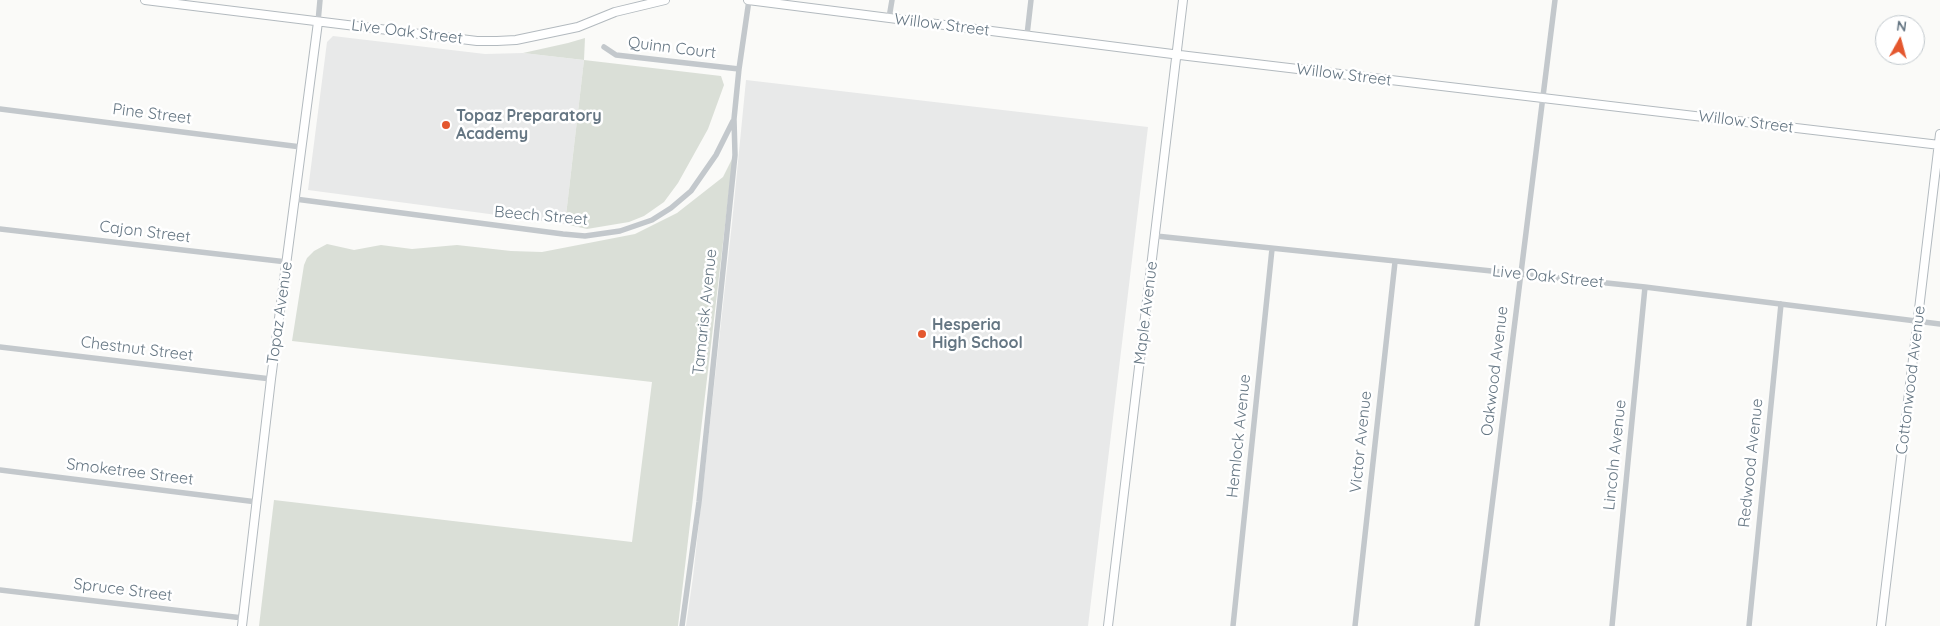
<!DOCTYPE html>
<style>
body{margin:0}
#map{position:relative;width:1940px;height:626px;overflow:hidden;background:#fafaf8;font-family:Quicksand,sans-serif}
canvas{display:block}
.north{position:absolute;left:1875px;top:15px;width:50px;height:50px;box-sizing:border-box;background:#fff;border:1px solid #c1c8cd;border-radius:50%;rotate:7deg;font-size:14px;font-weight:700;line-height:20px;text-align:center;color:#657683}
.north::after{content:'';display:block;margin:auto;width:18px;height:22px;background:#e4572e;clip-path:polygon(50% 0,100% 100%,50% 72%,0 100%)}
</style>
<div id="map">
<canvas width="1940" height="626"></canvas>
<div class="north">N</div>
</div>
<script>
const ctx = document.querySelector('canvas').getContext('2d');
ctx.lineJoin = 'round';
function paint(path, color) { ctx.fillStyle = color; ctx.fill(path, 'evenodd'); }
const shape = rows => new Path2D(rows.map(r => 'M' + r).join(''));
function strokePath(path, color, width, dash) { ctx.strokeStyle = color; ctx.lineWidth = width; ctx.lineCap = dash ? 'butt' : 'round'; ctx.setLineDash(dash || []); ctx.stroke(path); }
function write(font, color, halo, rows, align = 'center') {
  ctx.font = font + ' Quicksand,sans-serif'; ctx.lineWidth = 5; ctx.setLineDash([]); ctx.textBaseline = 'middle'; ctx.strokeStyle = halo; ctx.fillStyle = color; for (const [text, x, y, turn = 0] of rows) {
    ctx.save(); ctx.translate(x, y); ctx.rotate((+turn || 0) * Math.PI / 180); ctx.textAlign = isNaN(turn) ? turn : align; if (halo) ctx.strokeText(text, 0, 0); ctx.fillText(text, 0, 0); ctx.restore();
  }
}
paint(shape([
 [333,36,485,54,523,53,584,60,565,224,308,190,327,42],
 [746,80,1148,127,1088,626,686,626,693,577,732,223]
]), '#e8e9e9');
paint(shape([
 [585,38,584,60,721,76,724,85,708,129,678,183,664,202,644,216,629,222,587,229,565,224,584,60,523,53,568,43],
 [733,157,678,626,259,626,274,500,632,542,652,382,292,341,304,265,307,258,314,251,327,244,354,250,381,245,412,249,457,245,511,251,542,252,635,234,677,213,723,177]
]), '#dadfd7');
const secondary = shape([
 [145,0,477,41,497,41,516,40,578,27,615,12,665,0],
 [748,0,1188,56,1940,145],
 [242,626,271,379,318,22],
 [1108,626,1183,0],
 [1881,626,1940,134]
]);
strokePath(secondary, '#b3babf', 10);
strokePath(shape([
 [889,18,892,0],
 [318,22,320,0],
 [1027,35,1031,0],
 [604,47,616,55,739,69],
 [0,109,301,147],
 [295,199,563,234,585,236,620,231,652,220,671,208,691,191,716,155,733,121],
 [0,229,287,262],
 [1156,236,1645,287,1940,324],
 [0,347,271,379],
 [0,470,257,502],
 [0,590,243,618],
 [682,626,699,502,735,155,734,119,739,69,749,0],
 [1233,626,1272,249],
 [1355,626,1395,262],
 [1477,626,1555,0],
 [1612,626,1645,287],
 [1749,626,1781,304]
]), '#c3c8cc', 5.5);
strokePath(secondary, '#fff', 8);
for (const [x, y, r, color] of [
 [446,125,5,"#e4572e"],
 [922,334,5,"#e4572e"]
]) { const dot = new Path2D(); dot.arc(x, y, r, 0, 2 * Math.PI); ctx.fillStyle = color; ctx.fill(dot); strokePath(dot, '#fff', 2); }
write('16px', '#657683', '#fff', [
 ["Willow Street",942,25,7],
 ["Live Oak Street",407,32,7],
 ["Quinn Court",672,48,7],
 ["Willow Street",1344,75,7],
 ["Pine Street",152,114,7],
 ["Willow Street",1746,122,7],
 ["Beech Street",541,216,5],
 ["Cajon Street",145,232,7],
 ["Live Oak Street",1548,277,6],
 ["Tamarisk Avenue",705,312,-84],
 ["Topaz Avenue",280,313,-82],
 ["Maple Avenue",1146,313,-83],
 ["Chestnut Street",137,349,7],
 ["Oakwood Avenue",1495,371,-83],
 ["Cottonwood Avenue",1911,380,-83],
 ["Hemlock Avenue",1239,436,-84],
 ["Victor Avenue",1361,442,-84],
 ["Lincoln Avenue",1615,455,-84],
 ["Redwood Avenue",1751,463,-84],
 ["Smoketree Street",130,472,7],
 ["Spruce Street",123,590,7]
]);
write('bold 16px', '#657683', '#fff', [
 ["Topaz Preparatory",456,116],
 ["Academy",456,134],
 ["Hesperia",932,325],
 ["High School",932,343]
], 'left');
</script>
